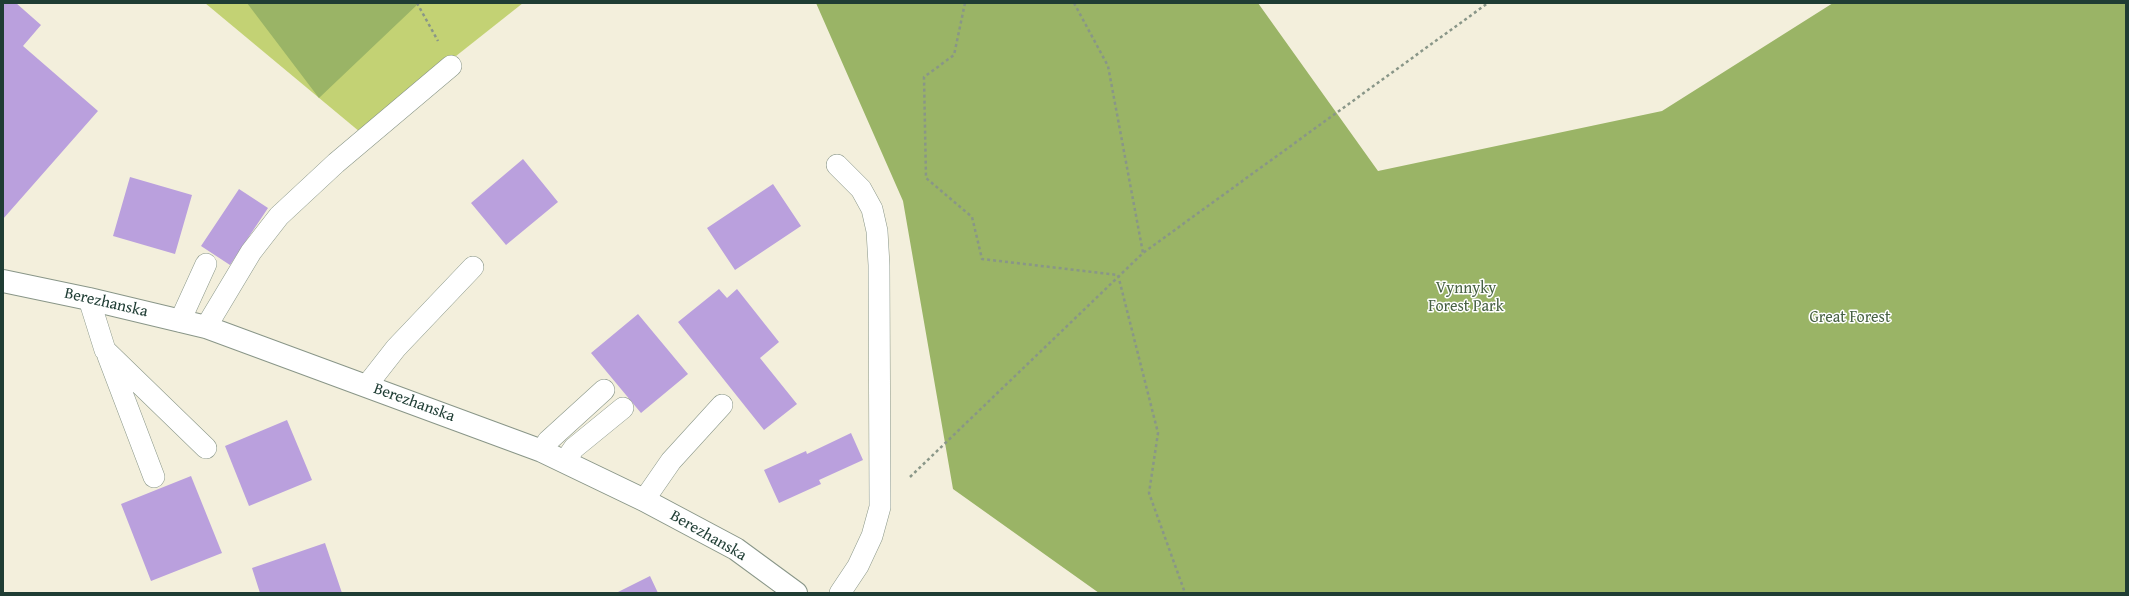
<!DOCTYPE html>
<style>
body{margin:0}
#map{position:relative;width:2129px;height:596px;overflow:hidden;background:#f3efdc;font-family:"Gentium Book Plus",serif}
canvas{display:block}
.frame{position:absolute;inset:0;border:4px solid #1f3d34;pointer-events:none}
</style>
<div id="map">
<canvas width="2129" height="596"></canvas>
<div class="frame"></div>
</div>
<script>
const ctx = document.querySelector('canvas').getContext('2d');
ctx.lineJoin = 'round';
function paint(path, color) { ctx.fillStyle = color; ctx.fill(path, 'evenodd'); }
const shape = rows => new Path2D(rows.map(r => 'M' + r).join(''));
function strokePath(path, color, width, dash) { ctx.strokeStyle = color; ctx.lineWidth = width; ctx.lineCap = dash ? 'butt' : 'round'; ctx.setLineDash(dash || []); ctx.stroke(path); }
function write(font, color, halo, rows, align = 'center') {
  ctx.font = font + ' "Gentium Book Plus",serif'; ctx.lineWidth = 3; ctx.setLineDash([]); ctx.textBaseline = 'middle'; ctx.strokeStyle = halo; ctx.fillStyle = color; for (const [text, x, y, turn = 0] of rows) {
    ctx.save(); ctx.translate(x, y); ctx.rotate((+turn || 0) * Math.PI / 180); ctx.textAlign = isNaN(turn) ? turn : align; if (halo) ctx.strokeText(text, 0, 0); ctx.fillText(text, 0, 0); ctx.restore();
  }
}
paint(shape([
 [205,3,523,3,360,132]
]), '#c3d274');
paint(shape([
 [247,3,419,3,319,98],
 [816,3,1258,3,1378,171,1662,111,1833,3,2126,3,2126,593,1099,593,953,489,903,201]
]), '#9ab466');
paint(shape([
 [3,3,16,3,41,25,23,46,98,111,3,219],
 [523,159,558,202,506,245,471,203],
 [130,177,192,195,175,254,113,236],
 [773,184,801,226,735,270,707,228],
 [239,189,268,208,230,265,201,246],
 [719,289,727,298,737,289,779,342,760,358,797,404,764,430,678,322],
 [638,314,688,374,641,413,591,353],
 [287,420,312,480,249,506,225,446],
 [851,433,863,460,819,480,821,484,779,503,764,470,806,451,807,454],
 [191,476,222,553,151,581,121,504],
 [325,543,342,593,260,593,252,568],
 [650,576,658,593,616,593]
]), '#baa0dd');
const lane = shape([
 [837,165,861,189,872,209,877,231,879,265,880,507,872,536,858,566,840,593],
 [89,299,105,350,206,448],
 [180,321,206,264],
 [206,327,251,252,279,216,336,163,451,66],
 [108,356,154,477],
 [367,385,396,348,473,267],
 [542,451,548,441,604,390],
 [565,461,574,448,623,408],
 [644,500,671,461,722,405]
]);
const secondary = shape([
 [3,281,89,299,206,327,542,451,644,500,736,549,796,593]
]);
strokePath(lane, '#899688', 22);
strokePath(secondary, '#899688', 24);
strokePath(shape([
 [417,3,438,41],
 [965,3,954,55,924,77,926,178,972,217,982,259,1118,275,1158,433,1149,493,1185,593],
 [1074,3,1108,66,1143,253],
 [910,477,1143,253,1488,3]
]), '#899688', 2.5, [3, 3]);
strokePath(lane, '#fff', 21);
strokePath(secondary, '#fff', 22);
write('16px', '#486244', '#fff', [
 ["Vynnyky",1466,289],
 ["Forest Park",1466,307],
 ["Great Forest",1850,318]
]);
write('16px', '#1f3d34', '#fff', [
 ["Berezhanska",106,303,13],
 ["Berezhanska",414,403,20],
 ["Berezhanska",708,536,30]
]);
</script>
